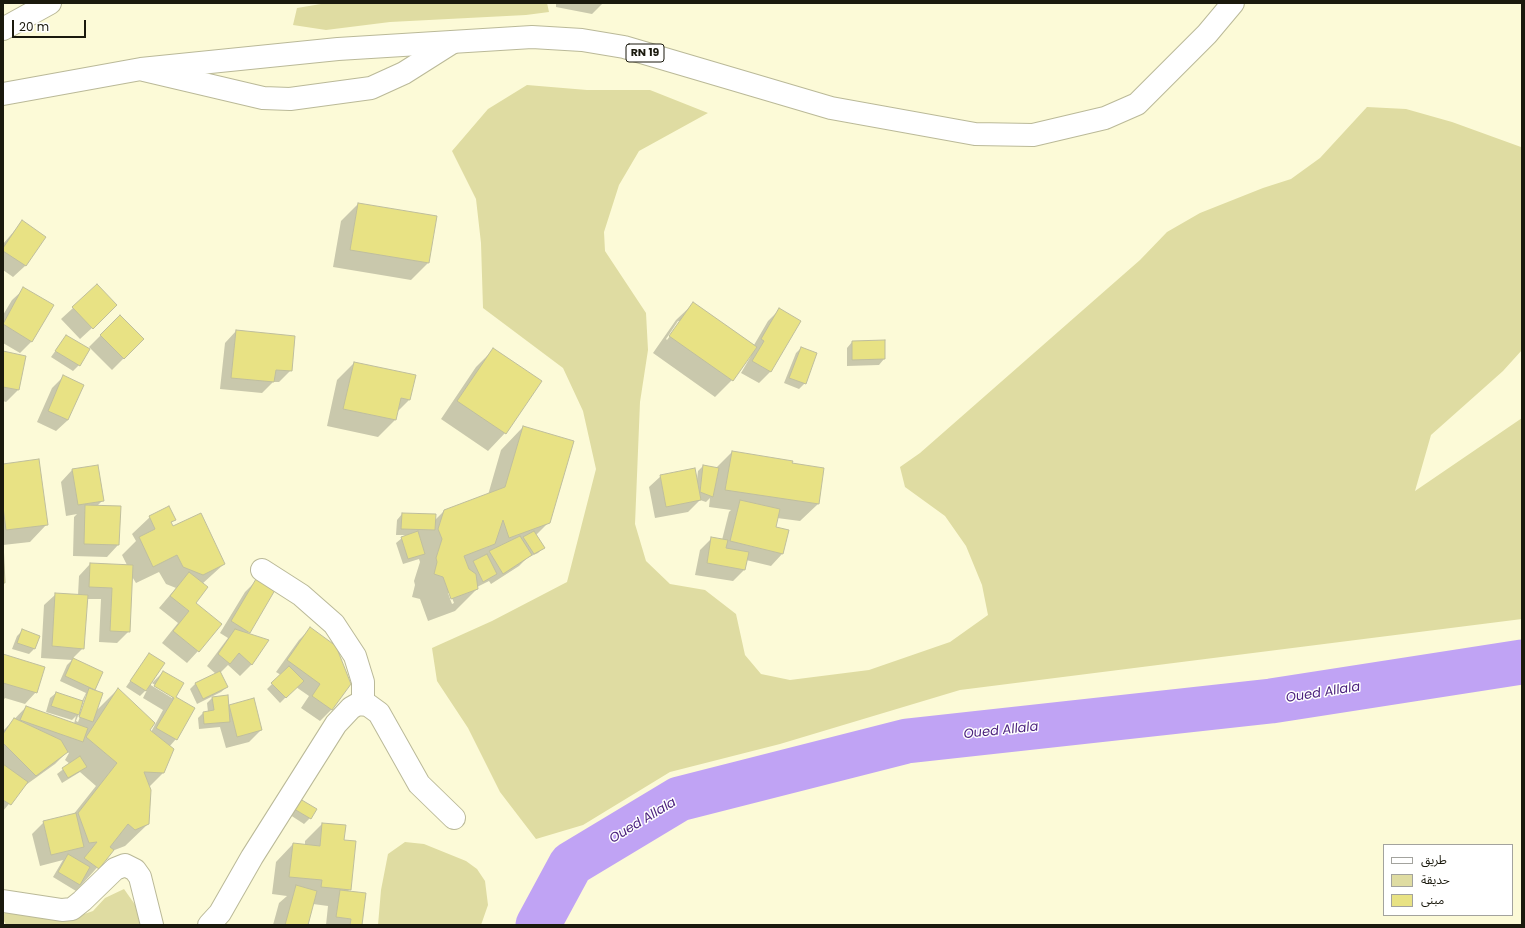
<!DOCTYPE html>
<meta charset="utf-8">
<style>
body{margin:0}
#map{position:relative;width:1525px;height:928px;overflow:hidden;background:#fcfad7;font-family:Poppins,"Noto Sans Arabic",sans-serif}
canvas{display:block}
.frame{position:absolute;inset:0;border:4px solid #1a190d;pointer-events:none}
.legend{position:absolute;left:1383px;top:844px;width:130px;height:72px;box-sizing:border-box;background:#fff;border:1px solid #a3a39e;margin:0;padding:5px 7px;list-style:none;font-size:12px;color:#1a190d}
.legend li{display:flex;align-items:center;gap:8px;height:20px}
.legend b{width:20px;border:1px solid #a3a39e}
.scale{position:absolute;left:12px;top:20px;width:74px;height:18px;box-sizing:border-box;border:2px solid #1a190d;border-top:0;padding-left:5px;font-size:12px;line-height:14px;white-space:nowrap;color:#1a190d;-webkit-text-stroke:3px #fff;paint-order:stroke}
</style>
<div id="map">
<canvas width="1525" height="928"></canvas>
<div class="frame"></div>
<ul class="legend">
<li><b style="height:5px;background:#fff"></b>طريق</li>
<li><b style="height:11px;background:#dfdca2"></b>حديقة</li>
<li><b style="height:11px;background:#e8e284"></b>مبنى</li>
</ul>
<div class="scale">20 m</div>
</div>
<script>
const ctx = document.querySelector('canvas').getContext('2d');
ctx.lineJoin = 'round';
function paint(path, color) { ctx.fillStyle = color; ctx.fill(path, 'evenodd'); }
const shape = rows => new Path2D(rows.map(r => 'M' + r).join(''));
function strokePath(path, color, width, dash) { ctx.strokeStyle = color; ctx.lineWidth = width; ctx.lineCap = dash ? 'butt' : 'round'; ctx.setLineDash(dash || []); ctx.stroke(path); }
function write(font, color, halo, rows, align = 'center') {
  ctx.font = font + ' Poppins,sans-serif'; ctx.lineWidth = 3; ctx.setLineDash([]); ctx.textBaseline = 'middle'; ctx.strokeStyle = halo; ctx.fillStyle = color; for (const [text, x, y, turn = 0] of rows) {
    ctx.save(); ctx.translate(x, y); ctx.rotate((+turn || 0) * Math.PI / 180); ctx.textAlign = isNaN(turn) ? turn : align; if (halo) ctx.strokeText(text, 0, 0); ctx.fillText(text, 0, 0); ctx.restore();
  }
}
paint(shape([
 [327,3,547,3,549,12,526,15,390,22,326,30,293,25,297,8],
 [527,85,587,90,650,90,708,113,639,151,619,185,604,232,605,251,646,313,648,350,640,402,635,524,646,561,670,584,705,590,736,614,745,655,761,674,790,680,869,670,950,642,988,615,982,585,966,546,945,516,905,487,900,467,920,453,1140,260,1167,232,1200,213,1263,188,1291,179,1320,158,1367,107,1406,109,1452,122,1521,147,1522,148,1522,350,1503,371,1431,435,1415,491,1522,418,1522,619,960,690,780,744,670,772,583,825,536,839,500,792,468,728,437,681,432,648,492,621,567,582,596,469,583,411,563,368,483,308,481,243,476,199,452,151,488,109],
 [405,842,424,844,466,861,477,869,485,881,488,905,481,925,378,925,381,890,388,854],
 [124,889,136,906,140,925,6,925,3,919,3,914,10,911,73,918,93,911,105,898]
]), '#dfdca2');
paint(shape([
 [556,3,603,3,592,14,556,7],
 [358,204,428,263,411,280,333,267,341,221],
 [22,222,45,237,25,266,13,277,3,270,3,244],
 [24,289,32,341,20,353,3,343,3,315,12,300],
 [694,303,754,345,768,321,779,310,771,371,759,383,741,373,751,356,750,356,732,380,715,397,653,353,676,320],
 [678,321,681,321,667,340,666,339],
 [73,308,104,317,80,339,61,319],
 [120,316,143,339,112,370,89,347],
 [236,331,291,370,279,382,273,382,262,393,220,389,225,343],
 [66,336,79,365,73,371,51,357],
 [852,342,884,359,879,365,847,366,847,348],
 [801,348,805,383,799,389,784,383,796,353],
 [494,349,541,381,505,433,488,451,441,419,476,367],
 [3,352,25,357,18,390,6,402,3,401],
 [354,363,409,400,397,412,395,420,378,437,327,426,337,380],
 [64,376,68,420,56,431,37,422,52,388],
 [523,427,549,522,536,535,544,547,538,553,527,558,519,566,491,584,489,581,477,587,477,589,455,611,428,621,420,599,412,597,415,585,414,581,420,562,419,559,403,564,396,543,402,538,409,535,396,535,397,520,402,514,434,521,444,511,488,495,501,450],
 [448,593,450,593,454,603,452,604],
 [732,452,823,469,818,504,800,521,777,518,775,528,788,531,782,554,771,566,746,560,744,570,733,581,695,575,700,550,712,538,722,540,729,512,731,510,709,507,710,498,706,502,700,500,688,512,655,518,649,487,661,476,697,480,698,471,703,466,716,468],
 [3,465,47,524,30,542,3,545],
 [72,470,103,500,97,506,118,545,107,557,73,556,74,517,77,514,66,516,61,482],
 [150,517,175,519,170,524,224,564,202,584,194,603,198,651,187,663,162,643,178,623,159,608,176,588,166,584,159,572,136,583,131,575,129,631,117,643,99,642,101,599,86,599,83,648,72,659,102,673,93,691,96,711,118,689,151,732,163,710,143,698,148,688,140,696,126,687,149,654,149,684,172,698,172,696,152,683,163,672,175,698,194,709,176,739,169,747,163,773,149,787,148,824,125,846,112,851,76,891,53,877,63,860,40,866,32,834,44,822,73,815,96,786,80,772,62,783,57,774,70,764,65,760,69,753,67,752,55,764,23,787,3,811,3,731,26,707,74,724,76,716,72,720,46,712,50,698,56,693,82,701,86,693,60,681,67,665,72,660,41,658,44,605,56,594,78,595,79,576,90,564,127,565,122,555,136,541,132,534],
 [86,695,88,695,78,722,76,721],
 [257,580,249,632,247,634,252,664,240,676,228,665,220,673,227,687,221,692,197,704,190,689,196,683,216,674,207,666,228,638,220,633,245,592],
 [310,629,350,684,331,710,320,721,301,708,309,696,296,687,280,703,267,689,281,675,276,672,299,640],
 [22,631,34,649,29,654,12,649,17,636],
 [3,655,36,692,25,704,5,698,3,701],
 [213,697,228,708,230,706,261,730,249,742,226,748,220,727,199,729,198,718,203,713,208,712,207,703],
 [290,802,310,818,304,824,284,811],
 [322,824,343,841,350,889,347,892,361,925,326,925,328,906,313,904,307,925,273,925,279,903,287,896,272,894,276,862,293,844,305,845,305,841]
]), '#0003');
strokePath(shape([
 [538,925,571,864,679,799,907,741,1271,701,1522,662]
]), '#c0a3f4', 45);
const building = shape([
 [358,203,437,216,429,263,350,250,358,203],
 [22,220,46,237,26,266,3,251,3,248,22,220],
 [97,284,117,305,93,329,72,307,97,284],
 [23,287,54,305,32,342,3,324,23,287],
 [693,302,757,347,733,381,669,336,693,302],
 [779,308,801,321,771,372,752,361,764,341,761,339,779,308],
 [120,315,144,339,124,359,100,335,120,315],
 [236,330,295,336,292,371,276,370,274,382,231,378,236,330],
 [66,335,90,349,80,366,55,351,66,335],
 [885,340,885,359,852,360,852,341,885,340],
 [801,347,817,353,806,384,789,378,801,347],
 [493,348,542,381,506,434,457,401,493,348],
 [3,351,26,356,19,390,3,387,3,351],
 [354,362,416,375,410,400,401,398,396,420,343,409,354,362],
 [63,375,84,385,68,420,48,411,63,375],
 [523,426,574,441,550,523,509,538,503,520,495,544,464,556,469,569,476,574,478,589,451,599,443,577,434,574,437,562,436,558,442,539,438,529,444,510,505,487,523,426],
 [732,451,793,461,792,463,824,468,819,504,725,490,732,451],
 [39,459,48,525,6,530,3,507,3,464,39,459],
 [98,465,104,501,78,505,72,469,98,465],
 [703,465,719,468,713,497,700,492,703,465],
 [695,468,701,500,666,507,660,475,695,468],
 [740,500,780,509,776,527,789,530,783,554,730,541,740,500],
 [85,505,121,506,119,545,84,544,85,505],
 [169,506,176,520,171,522,173,526,201,513,225,564,203,575,183,567,177,555,153,567,139,537,155,529,149,516,169,506],
 [402,513,436,514,435,530,401,529,402,513],
 [418,531,425,554,408,559,401,537,418,531],
 [534,531,545,548,534,554,523,537,534,531],
 [520,536,532,555,503,574,489,551,520,536],
 [711,537,728,540,726,548,749,552,745,570,707,563,711,537],
 [3,542,5,583,3,583,3,542],
 [487,554,497,574,483,582,473,561,487,554],
 [90,563,133,565,130,632,110,631,112,588,89,587,90,563],
 [189,572,208,587,196,603,222,624,199,652,173,631,189,611,170,596,189,572],
 [256,579,275,590,250,633,231,621,256,579],
 [55,593,88,595,84,649,52,646,55,593],
 [310,627,336,646,351,684,332,710,312,696,320,684,287,660,310,627],
 [22,629,40,636,35,649,17,643,22,629],
 [235,629,269,640,252,665,239,653,230,664,218,654,235,629],
 [149,653,165,663,146,691,130,681,149,653],
 [3,654,45,667,37,693,3,683,3,654],
 [73,658,103,672,95,690,65,676,73,658],
 [289,666,304,681,286,698,271,683,289,666],
 [163,671,184,683,176,697,195,708,177,740,156,728,174,698,154,686,163,671],
 [220,671,228,687,203,699,195,683,220,671],
 [89,688,103,693,93,722,79,717,89,688],
 [118,688,155,723,150,730,174,749,164,773,144,772,151,790,149,824,135,830,128,824,110,847,114,850,99,869,84,858,97,842,89,843,78,813,117,763,86,737,118,688],
 [56,692,83,701,79,715,51,706,56,692],
 [228,695,230,722,204,724,203,712,214,710,212,697,228,695],
 [254,698,262,730,237,737,229,705,254,698],
 [26,706,88,728,83,742,20,720,26,706],
 [14,718,61,740,68,752,36,776,3,743,3,734,14,718],
 [80,756,87,767,68,778,62,768,80,756],
 [3,764,28,782,11,805,3,800,3,764],
 [295,796,317,809,311,819,289,806,295,796],
 [76,813,84,847,51,855,43,821,76,813],
 [322,823,346,825,344,840,356,841,351,890,321,887,322,880,289,877,293,843,320,846,322,823],
 [68,854,90,867,80,885,58,872,68,854],
 [296,885,317,891,308,925,285,925,296,885],
 [340,890,366,893,362,925,350,925,351,919,336,917,340,890]
]);
paint(building, '#e8e284');
strokePath(building, '#bfbe9d', 1);
const minor = shape([
 [3,29,50,3],
 [144,70,263,98,290,99,371,88,404,73,453,42],
 [262,570,301,595,334,624,355,656,363,682,363,703],
 [3,901,62,910,72,909,82,901,115,869,125,865,135,870,140,877,152,925],
 [209,925,220,913,252,857,336,724,351,708,358,704,368,705,379,713,419,784,454,818]
]);
const major = shape([
 [3,94,141,69,338,49,532,37,582,40,624,47,831,108,975,134,1033,135,1105,118,1137,104,1207,34,1233,3]
]);
strokePath(minor, '#bab998', 24);
strokePath(major, '#bab998', 24);
strokePath(minor, '#fff', 22);
strokePath(major, '#fff', 22);
for (const [x, y, w] of [
 [645,53,38]
]) { const box = new Path2D(); box.roundRect(x - w / 2, y - 9, w, 18, 3); ctx.fillStyle = '#fff'; ctx.fill(box); strokePath(box, '#1a190d', 1); }
write('bold 11px', '#1a190d', null, [
 ["RN 19",645,53]
]);
write('italic 13px', '#4c237e', '#fff', [
 ["Oued Allala",1323,693,-9],
 ["Oued Allala",1001,731,-6],
 ["Oued Allala",643,821,-31]
]);
</script>
